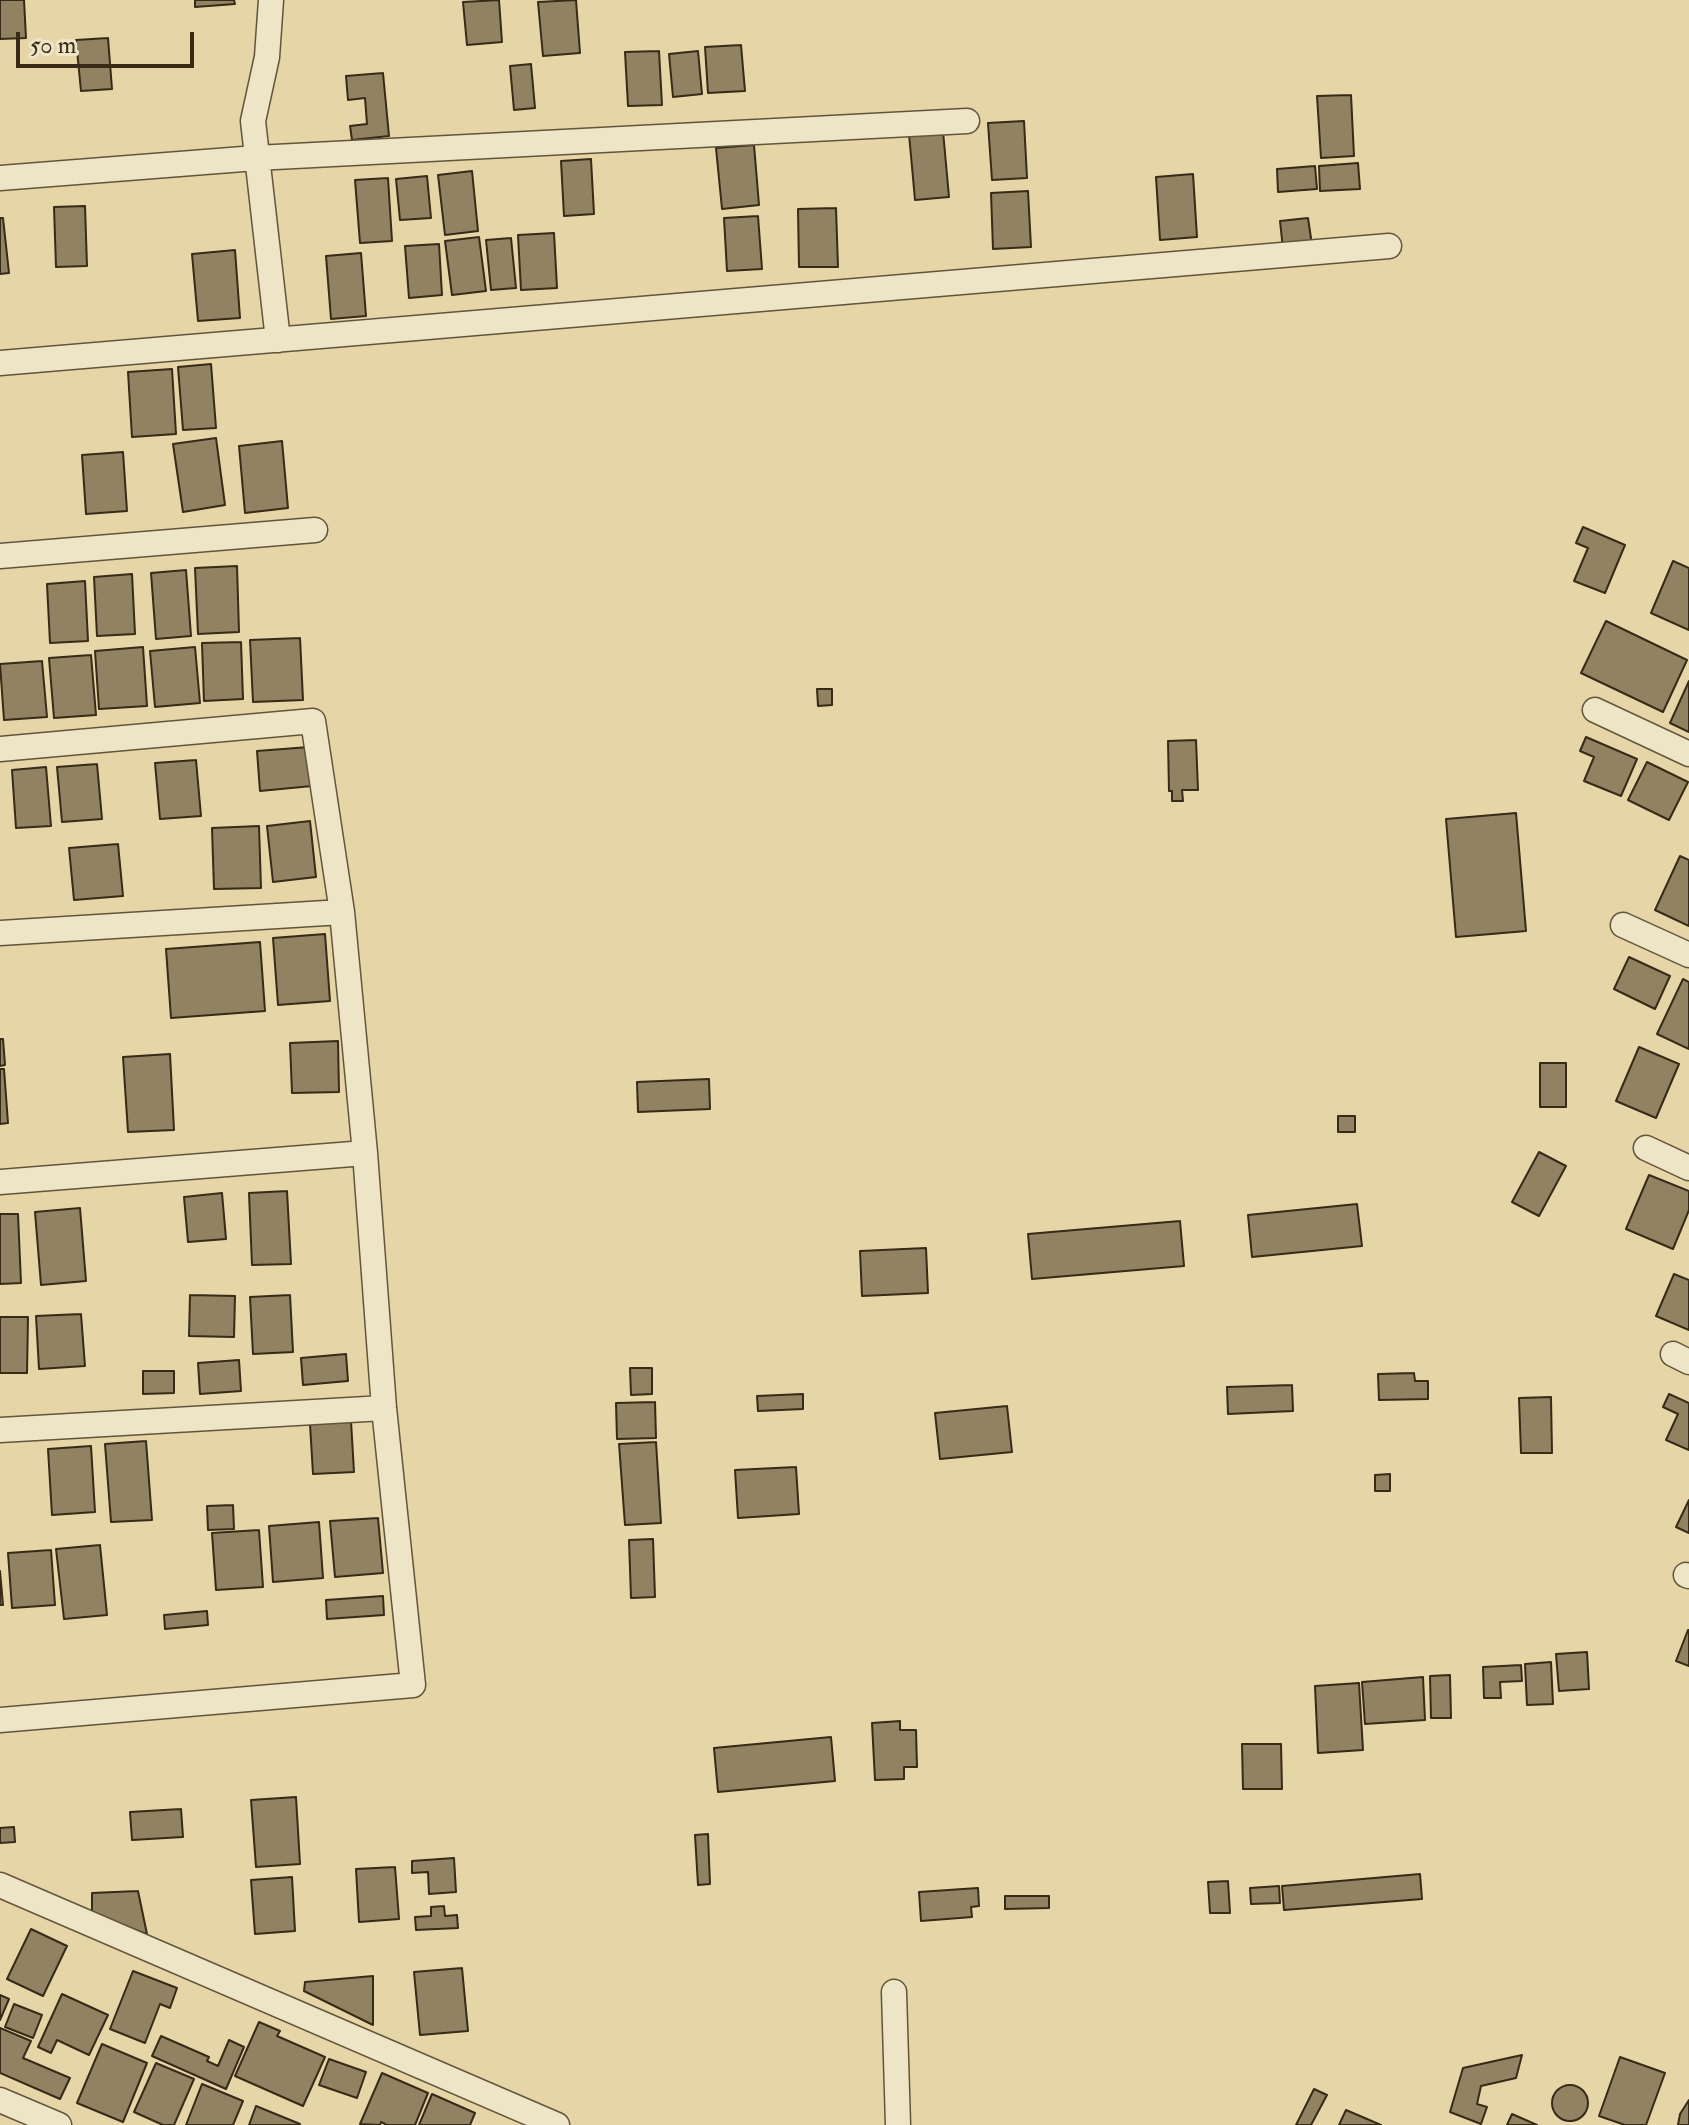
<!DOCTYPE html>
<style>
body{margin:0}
#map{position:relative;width:1689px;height:2125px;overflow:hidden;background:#e5d5a7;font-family:"IM FELL Double Pica",serif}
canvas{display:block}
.scale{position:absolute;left:16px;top:32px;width:178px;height:36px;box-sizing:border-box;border:4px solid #372a17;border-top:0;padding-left:10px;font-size:24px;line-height:28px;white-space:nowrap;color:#372a17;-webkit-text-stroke:6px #eee4c6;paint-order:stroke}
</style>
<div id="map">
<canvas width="1689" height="2125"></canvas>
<div class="scale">50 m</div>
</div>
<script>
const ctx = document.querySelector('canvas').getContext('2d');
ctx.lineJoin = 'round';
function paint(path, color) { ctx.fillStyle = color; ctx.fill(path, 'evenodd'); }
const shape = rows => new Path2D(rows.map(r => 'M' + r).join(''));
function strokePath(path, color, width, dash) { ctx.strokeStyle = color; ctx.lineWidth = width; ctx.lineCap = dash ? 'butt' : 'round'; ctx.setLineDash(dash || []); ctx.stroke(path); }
const building = shape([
 [0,0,24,0,26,38,0,39,0,0],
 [195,0,234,0,235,4,195,7,195,0],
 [499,0,502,42,467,45,463,2,499,0],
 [576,0,580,53,543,56,538,2,576,0],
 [108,38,112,89,81,91,76,40,108,38],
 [741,45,745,91,708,93,705,47,741,45],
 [659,51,662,105,628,106,625,52,659,51],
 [698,51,702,94,673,97,669,54,698,51],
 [531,64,535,108,514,110,510,66,531,64],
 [383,73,389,136,352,140,350,126,367,124,365,98,348,100,346,76,383,73],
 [1351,95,1354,156,1321,158,1317,96,1351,95],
 [1024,121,1027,178,992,180,988,123,1024,121],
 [943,131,949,197,915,200,909,134,943,131],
 [754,145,759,205,722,209,716,148,754,145],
 [591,159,594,214,564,216,561,161,591,159],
 [1358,163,1360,189,1320,191,1319,166,1358,163],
 [1315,166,1317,189,1278,192,1277,169,1315,166],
 [472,171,478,231,445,235,438,175,472,171],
 [1193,174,1197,237,1160,240,1156,177,1193,174],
 [427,176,431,218,400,220,396,179,427,176],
 [388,178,392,241,360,243,355,180,388,178],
 [1028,191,1031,247,993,249,991,193,1028,191],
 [85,206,87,266,56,267,54,207,85,206],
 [836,208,838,267,799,267,798,209,836,208],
 [758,216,762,269,727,271,724,218,758,216],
 [0,218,3,218,9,273,0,274,0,218],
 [1308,218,1312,245,1283,249,1280,221,1308,218],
 [554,233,557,288,521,290,518,235,554,233],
 [479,237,486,291,452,295,445,241,479,237],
 [511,238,516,288,491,290,486,240,511,238],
 [439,244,442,295,409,298,405,246,439,244],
 [235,250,240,318,198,321,192,254,235,250],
 [361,253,366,316,331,319,326,256,361,253],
 [211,364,216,428,183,430,178,367,211,364],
 [172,369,176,434,132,437,128,372,172,369],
 [216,438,225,505,183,512,173,444,216,438],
 [282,441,288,508,245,513,239,446,282,441],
 [123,452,127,511,86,514,82,455,123,452],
 [1583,527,1625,545,1605,593,1574,581,1588,548,1576,543,1583,527],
 [1673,561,1689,568,1689,630,1651,613,1673,561],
 [237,566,239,632,198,634,195,568,237,566],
 [186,570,191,636,156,639,151,573,186,570],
 [132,574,135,634,97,636,94,577,132,574],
 [85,581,88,641,50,643,47,584,85,581],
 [1606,621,1687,660,1663,712,1581,673,1606,621],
 [300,638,303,700,253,702,250,640,300,638],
 [241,642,243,699,204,701,202,643,241,642],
 [143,647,147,706,99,709,95,651,143,647],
 [195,647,200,703,155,707,150,651,195,647],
 [91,655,96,715,54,718,49,658,91,655],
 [42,661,47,717,4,720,0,664,42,661],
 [1689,681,1689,732,1670,723,1689,681],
 [817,689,832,689,832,705,818,706,817,689],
 [1586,737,1637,759,1621,796,1584,781,1594,757,1580,751,1586,737],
 [1196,740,1198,790,1182,790,1183,801,1172,801,1172,791,1169,791,1168,741,1196,740],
 [309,747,312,786,260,791,257,751,309,747],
 [196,760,201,816,160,819,155,763,196,760],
 [1647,762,1688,782,1669,820,1628,800,1647,762],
 [97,764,102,819,62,822,57,767,97,764],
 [46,767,51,826,16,828,12,770,46,767],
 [1516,813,1526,931,1456,937,1446,819,1516,813],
 [310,821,316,877,273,882,267,826,310,821],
 [259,826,261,888,214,889,212,828,259,826],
 [118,844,123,896,74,900,69,848,118,844],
 [1680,856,1689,860,1689,926,1655,910,1680,856],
 [325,934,330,1001,278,1005,273,938,325,934],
 [260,942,265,1011,171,1018,166,949,260,942],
 [1629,957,1670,976,1655,1009,1614,989,1629,957],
 [1683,979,1689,982,1689,1049,1657,1034,1683,979],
 [0,1039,3,1039,5,1065,0,1066,0,1039],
 [338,1041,339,1092,292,1093,290,1043,338,1041],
 [1639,1047,1679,1064,1656,1118,1616,1101,1639,1047],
 [170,1054,174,1130,128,1132,123,1057,170,1054],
 [1540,1063,1566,1063,1566,1107,1540,1107,1540,1063],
 [0,1069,4,1069,8,1123,0,1124,0,1069],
 [709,1079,710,1109,638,1112,637,1082,709,1079],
 [1338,1116,1355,1116,1355,1132,1338,1132,1338,1116],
 [1539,1152,1566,1166,1539,1216,1512,1202,1539,1152],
 [1649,1175,1689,1191,1689,1210,1673,1249,1626,1229,1649,1175],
 [287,1191,291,1264,252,1265,249,1193,287,1191],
 [222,1193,226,1239,188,1242,184,1197,222,1193],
 [1357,1204,1362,1246,1252,1257,1248,1215,1357,1204],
 [80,1208,86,1281,41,1285,35,1212,80,1208],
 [0,1214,18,1214,21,1283,0,1284,0,1214],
 [1180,1221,1184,1266,1032,1279,1028,1234,1180,1221],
 [926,1248,928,1293,862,1296,860,1251,926,1248],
 [1674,1274,1689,1280,1689,1330,1656,1316,1674,1274],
 [190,1295,235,1296,234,1337,189,1336,190,1295],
 [290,1295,293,1352,253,1354,250,1297,290,1295],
 [81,1314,85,1366,39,1369,36,1316,81,1314],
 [0,1317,28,1317,27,1373,0,1373,0,1317],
 [346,1354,348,1381,303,1385,301,1358,346,1354],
 [239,1360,241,1391,200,1394,198,1363,239,1360],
 [630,1368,652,1368,652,1394,631,1395,630,1368],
 [143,1371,174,1371,174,1393,143,1394,143,1371],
 [1414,1373,1415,1381,1428,1381,1428,1399,1379,1400,1378,1374,1414,1373],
 [1292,1385,1293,1411,1228,1414,1227,1387,1292,1385],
 [803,1394,803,1409,758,1411,757,1396,803,1394],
 [1669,1394,1689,1403,1689,1450,1666,1440,1678,1414,1663,1407,1669,1394],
 [1551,1397,1552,1453,1521,1453,1519,1398,1551,1397],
 [655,1402,656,1438,617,1439,616,1403,655,1402],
 [1007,1406,1012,1452,940,1459,935,1413,1007,1406],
 [351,1421,354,1472,313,1474,310,1424,351,1421],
 [146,1441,152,1520,111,1522,105,1444,146,1441],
 [656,1442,661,1523,625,1525,619,1444,656,1442],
 [91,1446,95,1512,52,1515,48,1449,91,1446],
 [796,1467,799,1514,738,1518,735,1470,796,1467],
 [1390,1474,1390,1491,1375,1491,1375,1475,1390,1474],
 [1689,1500,1689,1533,1676,1527,1689,1500],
 [233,1505,234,1529,208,1530,207,1506,233,1505],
 [378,1518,383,1573,335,1577,330,1521,378,1518],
 [319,1522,323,1578,273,1582,269,1526,319,1522],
 [259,1530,263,1587,216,1590,212,1533,259,1530],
 [653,1539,655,1597,631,1598,629,1540,653,1539],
 [100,1545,107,1615,64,1619,56,1549,100,1545],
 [51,1550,55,1605,12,1608,8,1553,51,1550],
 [0,1571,3,1605,0,1605,0,1571],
 [383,1596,384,1615,327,1619,326,1600,383,1596],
 [207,1611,208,1625,165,1629,164,1615,207,1611],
 [1688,1630,1689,1630,1689,1666,1676,1661,1688,1630],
 [1587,1652,1589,1689,1559,1691,1556,1654,1587,1652],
 [1551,1662,1553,1704,1527,1705,1525,1664,1551,1662],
 [1521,1665,1522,1681,1500,1682,1501,1698,1484,1698,1483,1667,1521,1665],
 [1450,1675,1451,1718,1431,1718,1430,1676,1450,1675],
 [1423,1677,1425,1720,1365,1724,1362,1682,1423,1677],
 [1359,1683,1363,1750,1318,1753,1315,1686,1359,1683],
 [900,1721,900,1730,916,1730,917,1767,904,1767,904,1779,875,1780,872,1723,900,1721],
 [831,1737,835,1781,718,1792,714,1748,831,1737],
 [1242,1744,1281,1744,1282,1789,1243,1789,1242,1744],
 [296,1797,300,1864,256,1867,251,1800,296,1797],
 [181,1809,183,1837,132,1840,130,1812,181,1809],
 [14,1827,15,1842,0,1843,0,1828,14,1827],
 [708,1834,710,1884,698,1885,695,1835,708,1834],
 [454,1858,456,1892,429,1894,428,1872,412,1873,412,1861,454,1858],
 [395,1867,399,1919,359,1922,356,1869,395,1867],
 [1420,1874,1422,1899,1284,1910,1282,1886,1420,1874],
 [292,1877,295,1931,255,1934,251,1880,292,1877],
 [1228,1881,1230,1913,1210,1913,1208,1882,1228,1881],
 [1279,1886,1280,1903,1251,1904,1250,1888,1279,1886],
 [978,1888,979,1906,971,1907,972,1917,921,1921,919,1892,978,1888],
 [138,1891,147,1934,92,1915,92,1893,138,1891],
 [1005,1896,1049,1896,1049,1908,1005,1909,1005,1896],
 [444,1906,445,1916,457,1915,458,1928,416,1930,415,1917,431,1916,431,1907,444,1906],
 [31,1929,67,1946,43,1996,7,1979,31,1929],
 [462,1968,468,2031,420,2035,414,1972,462,1968],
 [133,1971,177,1988,170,2008,160,2004,145,2043,110,2029,133,1971],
 [373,1976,373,2025,304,1991,305,1982,373,1976],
 [62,1994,108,2015,89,2055,57,2040,51,2053,38,2047,62,1994],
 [0,1995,9,1999,0,2020,0,1995],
 [14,2004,42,2015,33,2038,5,2027,14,2004],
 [259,2022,280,2031,277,2036,325,2057,303,2106,235,2076,259,2022],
 [0,2028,31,2041,23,2058,70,2078,60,2099,0,2073,0,2028],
 [161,2036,209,2057,207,2061,218,2066,229,2040,244,2047,226,2089,152,2056,161,2036],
 [102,2044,147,2063,123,2122,77,2103,102,2044],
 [1522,2055,1516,2078,1481,2086,1477,2104,1487,2107,1481,2124,1450,2112,1463,2068,1522,2055],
 [1620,2057,1665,2073,1646,2125,1625,2125,1599,2116,1620,2057],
 [329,2059,366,2072,357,2098,319,2085,329,2059],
 [156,2063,194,2079,174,2125,163,2125,134,2112,156,2063],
 [382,2073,428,2093,415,2125,387,2125,381,2122,380,2125,360,2124,382,2073],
 [202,2084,243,2101,233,2125,186,2125,202,2084],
 '1552 2103a18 18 0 1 1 36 0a18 18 0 1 1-36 0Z',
 [1314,2089,1327,2095,1311,2125,1296,2125,1314,2089],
 [432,2094,475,2113,470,2125,419,2125,432,2094],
 [1689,2100,1689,2125,1678,2125,1680,2114,1689,2100],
 [256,2106,300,2124,299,2125,249,2125,256,2106],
 [1346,2110,1381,2125,1339,2125,1346,2110],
 [1512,2114,1537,2125,1507,2125,1512,2114]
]);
paint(building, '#918362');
strokePath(building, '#372a17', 2);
const minor = shape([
 [271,0,267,57,253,121,278,340],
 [0,178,256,158,967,121],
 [0,363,1389,246],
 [0,556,315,530],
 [1595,710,1689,754],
 [0,749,313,721,342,912,365,1153,384,1408,413,1685,0,1720],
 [1623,925,1689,955],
 [0,933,342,912],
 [1646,1148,1689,1168],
 [0,1182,365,1153],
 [1673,1354,1689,1362],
 [0,1430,384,1408],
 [1686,1575,1689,1576],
 [0,1885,557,2125],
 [894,1992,898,2125],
 [0,2100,59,2125]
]);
strokePath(minor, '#62553b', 27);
strokePath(minor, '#eee4c6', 24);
</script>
